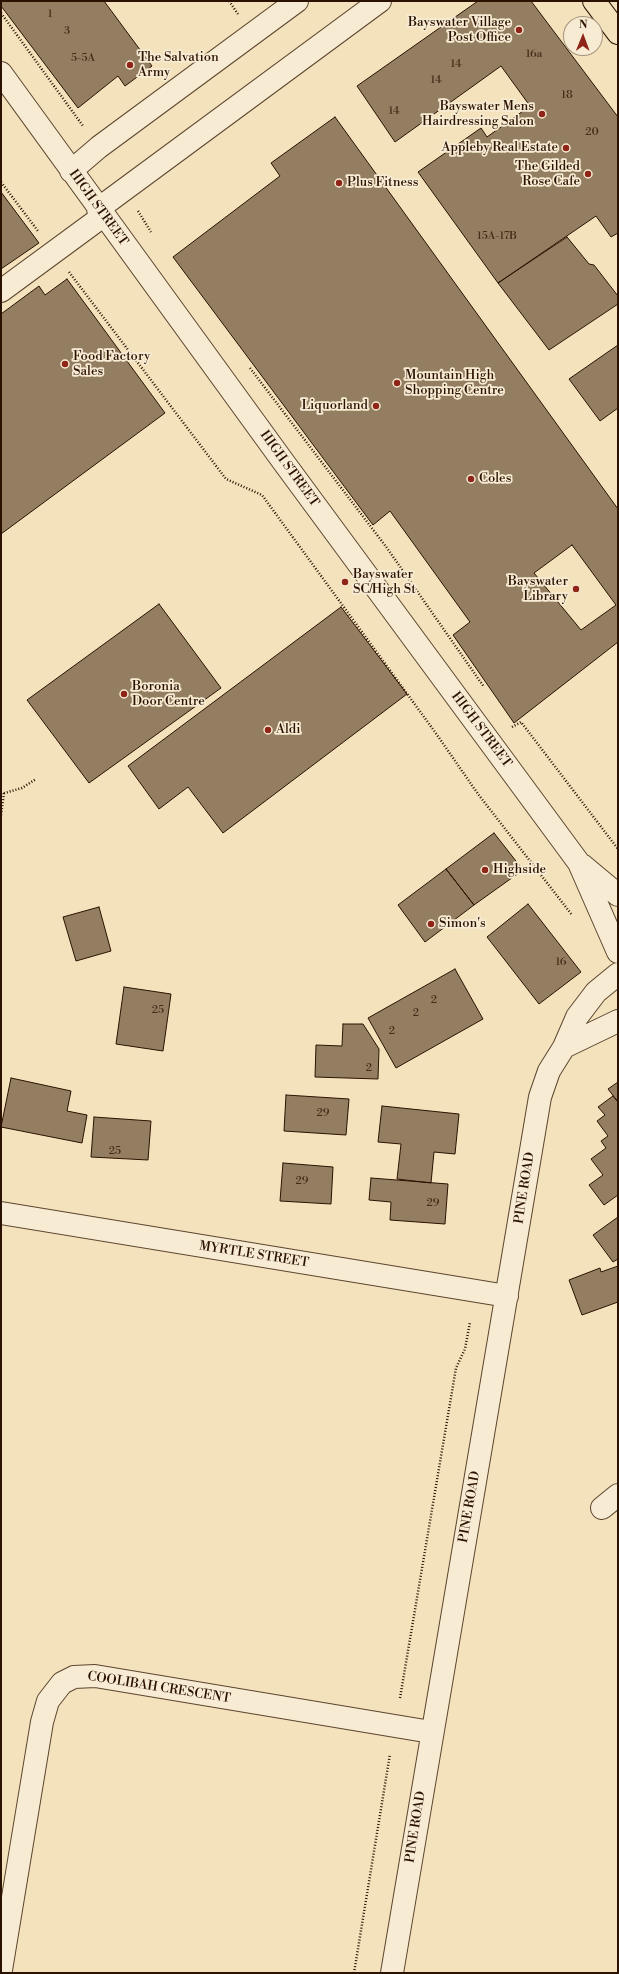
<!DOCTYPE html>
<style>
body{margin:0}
#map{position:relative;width:619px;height:1974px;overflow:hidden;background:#f3e2bc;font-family:"Libre Bodoni",serif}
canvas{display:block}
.frame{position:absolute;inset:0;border:2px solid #2b1100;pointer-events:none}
.north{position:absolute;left:563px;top:16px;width:40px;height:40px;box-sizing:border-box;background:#f7ecd3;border:1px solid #a5947f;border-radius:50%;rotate:1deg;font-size:11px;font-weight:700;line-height:16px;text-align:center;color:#2b1100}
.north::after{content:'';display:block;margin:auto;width:14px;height:18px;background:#8f2418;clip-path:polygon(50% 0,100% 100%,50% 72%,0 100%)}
</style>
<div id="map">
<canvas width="619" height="1974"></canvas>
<div class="frame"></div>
<div class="north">N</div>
</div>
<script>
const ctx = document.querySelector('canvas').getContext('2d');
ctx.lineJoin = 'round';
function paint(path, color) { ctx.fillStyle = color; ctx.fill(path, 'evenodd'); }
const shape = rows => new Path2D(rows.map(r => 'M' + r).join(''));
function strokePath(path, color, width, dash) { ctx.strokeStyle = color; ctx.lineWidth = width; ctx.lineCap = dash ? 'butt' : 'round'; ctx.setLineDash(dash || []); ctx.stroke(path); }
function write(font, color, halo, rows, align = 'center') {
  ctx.font = font + ' "Libre Bodoni",serif'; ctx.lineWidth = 3.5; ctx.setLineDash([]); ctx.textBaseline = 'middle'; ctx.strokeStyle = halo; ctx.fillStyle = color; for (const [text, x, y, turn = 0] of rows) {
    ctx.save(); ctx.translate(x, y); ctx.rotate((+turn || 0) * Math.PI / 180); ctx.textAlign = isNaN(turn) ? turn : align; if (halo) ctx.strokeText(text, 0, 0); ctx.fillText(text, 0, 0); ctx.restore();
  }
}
const building = shape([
 [1,1,104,1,152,66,125,86,118,76,78,108,1,6,1,1],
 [478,1,531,1,618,117,618,233,611,237,596,216,498,283,418,172,481,128,487,137,530,106,501,66,395,142,357,86,478,1],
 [335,117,618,509,618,642,514,723,453,635,470,622,390,511,373,525,173,257,280,176,271,163,335,117],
 [1,192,39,243,1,269,1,192],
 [567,237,589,264,594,265,618,296,618,304,549,350,498,283,567,237],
 [67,279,165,413,1,534,1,314,39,286,45,295,67,279],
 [618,345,618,408,600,421,569,379,618,345],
 [572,545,616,605,581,630,534,573,572,545],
 [159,604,221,688,89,783,27,700,159,604],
 [341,607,407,694,223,833,188,787,159,809,128,766,341,607],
 [494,833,523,870,474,905,446,869,494,833],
 [446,869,474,905,425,942,398,905,446,869],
 [528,904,581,972,539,1004,487,937,528,904],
 [99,907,111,951,76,961,63,917,99,907],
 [455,969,483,1019,396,1068,368,1018,455,969],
 [124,987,171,994,163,1051,116,1044,124,987],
 [343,1024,363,1024,379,1049,378,1079,315,1077,316,1045,342,1046,343,1024],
 [11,1078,71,1091,67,1111,87,1115,82,1143,1,1127,11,1078],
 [618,1082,618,1102,608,1089,618,1082],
 [286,1095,349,1099,346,1135,284,1131,286,1095],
 [613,1096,618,1102,618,1195,604,1205,589,1185,603,1175,591,1159,606,1148,601,1141,608,1136,597,1121,605,1115,598,1107,613,1096],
 [382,1106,459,1114,455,1154,434,1152,431,1183,397,1179,401,1144,378,1142,382,1106],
 [94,1117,151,1121,148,1160,91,1157,94,1117],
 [283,1163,333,1167,331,1204,280,1201,283,1163],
 [371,1178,448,1184,445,1224,390,1220,391,1202,369,1200,371,1178],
 [618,1217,618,1259,613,1262,593,1235,618,1217],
 [618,1266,618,1302,582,1315,569,1280,600,1268,601,1272,618,1266]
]);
paint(building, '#937e62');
strokePath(building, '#2b1100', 1);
const minor = shape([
 [1,73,282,460,579,863,618,952],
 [71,171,99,147,297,1],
 [98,209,380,1],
 [1,291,103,216],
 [582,865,618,895],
 [564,1047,618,1021],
 [1,1213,507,1296],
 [602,1508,618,1495],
 [1,1970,42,1722,48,1701,62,1683,74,1677,95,1676,431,1732],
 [392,1973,540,1097,549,1071,564,1047,577,1017,596,992,618,974]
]);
const major = shape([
 [594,1,618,33]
]);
strokePath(minor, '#5d452f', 24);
strokePath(major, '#2b1100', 24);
strokePath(shape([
 [229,1,238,14],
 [1,13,83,126],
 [1,182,38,231],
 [138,211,151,232],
 [69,272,226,479,262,495,435,732,478,794,572,915],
 [250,368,387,548,484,687],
 [512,727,521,722,618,849],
 [1,794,22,788,36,779],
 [1,815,4,793],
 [400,1698,456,1368,465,1349,470,1322],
 [354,1973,390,1754]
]), '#2b1100', 2.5, [1, 2]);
strokePath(minor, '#f7ecd3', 22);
strokePath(major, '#f3e2bc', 22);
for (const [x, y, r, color] of [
 [519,30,4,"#8f2418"],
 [130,65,4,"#8f2418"],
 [542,114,4,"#8f2418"],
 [566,148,4,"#8f2418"],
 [588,174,4,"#8f2418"],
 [339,183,4,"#8f2418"],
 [65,364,4,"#8f2418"],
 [397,383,4,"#8f2418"],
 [376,406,4,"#8f2418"],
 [471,479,4,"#8f2418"],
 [345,582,4,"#8f2418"],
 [576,589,4,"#8f2418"],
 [124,694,4,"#8f2418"],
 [268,730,4,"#8f2418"],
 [485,870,4,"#8f2418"],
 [431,924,4,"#8f2418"]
]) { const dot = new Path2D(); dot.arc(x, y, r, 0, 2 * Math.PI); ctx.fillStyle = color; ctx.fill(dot); strokePath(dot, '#f7ecd3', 1.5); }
write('11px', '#452c18', null, [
 ["1",50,14],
 ["3",67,31],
 ["16a",534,54],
 ["5-5A",83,58],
 ["14",456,64],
 ["14",436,80],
 ["18",567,95],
 ["14",394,111],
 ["20",592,132],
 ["15A-17B",497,236],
 ["16",561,962],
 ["2",434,1000],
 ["25",158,1010],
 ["2",416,1013],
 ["2",392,1031],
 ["2",369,1068],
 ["29",323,1113],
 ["25",115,1151],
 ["29",302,1181],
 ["29",433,1203]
]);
write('13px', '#2b1100', '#f7ecd3', [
 ["Bayswater Village",511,23,"right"],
 ["Post Office",511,38,"right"],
 ["The Salvation",138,58],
 ["Army",138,73],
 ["Bayswater Mens",534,107,"right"],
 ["Hairdressing Salon",534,122,"right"],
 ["Appleby Real Estate",558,148,"right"],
 ["The Gilded",580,167,"right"],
 ["Rose Cafe",580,182,"right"],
 ["Plus Fitness",347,183],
 ["Food Factory",73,357],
 ["Sales",73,372],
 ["Mountain High",405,376],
 ["Shopping Centre",405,391],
 ["Liquorland",368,406,"right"],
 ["Coles",479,479],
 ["Bayswater",353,575],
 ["SC/High St",353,590],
 ["Bayswater",568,582,"right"],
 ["Library",568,597,"right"],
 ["Boronia",132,687],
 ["Door Centre",132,702],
 ["Aldi",276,730],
 ["Highside",493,870],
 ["Simon's",439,924]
], 'left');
write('13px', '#2b1100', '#f7ecd3', [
 ["HIGH STREET",98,208,54],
 ["HIGH STREET",289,469,54],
 ["HIGH STREET",481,730,53],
 ["PINE ROAD",525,1188,-81],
 ["MYRTLE STREET",254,1255,9],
 ["PINE ROAD",470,1507,-80],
 ["COOLIBAH CRESCENT",159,1688,9],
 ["PINE ROAD",416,1827,-81]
]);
</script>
